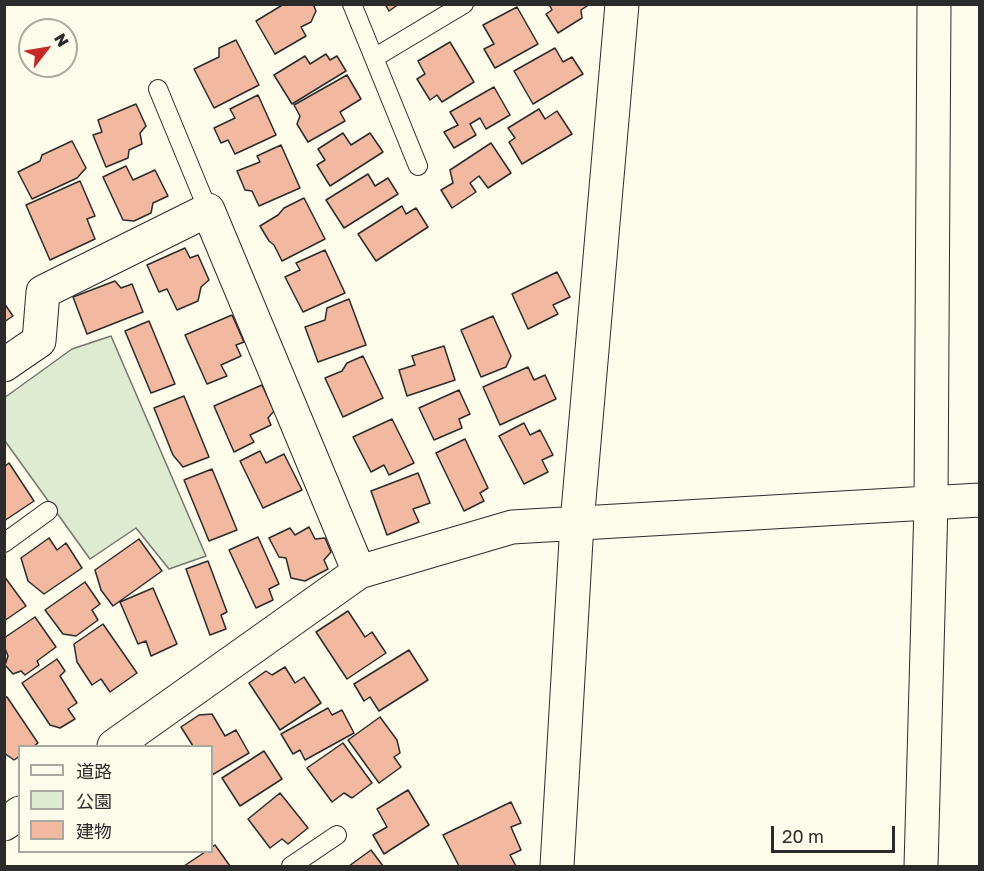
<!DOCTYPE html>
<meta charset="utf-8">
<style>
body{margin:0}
#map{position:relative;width:984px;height:871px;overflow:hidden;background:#fdfbea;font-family:"Golos Text","Noto Sans JP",sans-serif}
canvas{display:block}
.frame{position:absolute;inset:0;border:6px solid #2b2b2b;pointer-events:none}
.legend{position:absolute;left:18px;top:745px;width:195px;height:108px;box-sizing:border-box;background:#fdfbea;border:2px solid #a9a89e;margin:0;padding:8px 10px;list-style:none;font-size:18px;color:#2b2b2b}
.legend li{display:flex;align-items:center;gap:12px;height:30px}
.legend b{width:30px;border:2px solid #a9a89e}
.north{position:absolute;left:18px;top:18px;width:60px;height:60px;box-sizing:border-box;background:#fdfbea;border:2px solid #a9a89e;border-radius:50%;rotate:59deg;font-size:16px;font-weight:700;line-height:24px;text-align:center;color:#2b2b2b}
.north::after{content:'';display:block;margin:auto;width:21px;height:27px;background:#c62828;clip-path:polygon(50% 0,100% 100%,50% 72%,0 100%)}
.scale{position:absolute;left:771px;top:826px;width:124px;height:27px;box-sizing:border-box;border:3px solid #2b2b2b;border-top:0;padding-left:8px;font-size:18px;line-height:21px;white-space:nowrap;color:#2b2b2b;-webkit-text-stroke:4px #fdfbea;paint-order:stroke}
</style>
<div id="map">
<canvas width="984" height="871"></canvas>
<div class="frame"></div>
<ul class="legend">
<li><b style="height:8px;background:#fdfbea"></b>道路</li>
<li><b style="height:16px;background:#deebd1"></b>公園</li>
<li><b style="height:16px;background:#f2b8a0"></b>建物</li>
</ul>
<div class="north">N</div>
<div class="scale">20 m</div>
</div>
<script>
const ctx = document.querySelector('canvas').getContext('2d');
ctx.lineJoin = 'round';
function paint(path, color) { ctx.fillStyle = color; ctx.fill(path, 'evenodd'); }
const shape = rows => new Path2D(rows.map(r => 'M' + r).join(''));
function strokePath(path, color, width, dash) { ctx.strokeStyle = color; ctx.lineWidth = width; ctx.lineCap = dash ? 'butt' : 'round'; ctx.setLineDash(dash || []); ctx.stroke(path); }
const green = shape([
 [111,336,206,556,169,569,136,528,90,559,5,441,4,398,72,349,111,336]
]);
paint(green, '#deebd1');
strokePath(green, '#74746e', 1.5);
const building = shape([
 [284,4,313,4,316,11,311,22,301,27,306,36,275,54,256,21,284,4],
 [385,4,399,4,389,11,385,4],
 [549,4,590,4,581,10,582,18,558,33,546,14,552,10,549,4],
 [517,7,538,44,495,68,484,49,494,44,483,25,517,7],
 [236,40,259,85,214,108,194,69,219,57,219,48,236,40],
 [450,42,474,82,442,102,437,95,430,100,417,79,425,74,418,61,450,42],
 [555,48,563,62,572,57,583,74,533,104,514,71,555,48],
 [326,54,330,60,337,56,346,71,292,104,274,75,305,56,310,64,326,54],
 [347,75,361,99,340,112,345,121,308,142,297,124,300,116,294,105,347,75],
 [494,87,510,115,486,129,480,118,470,124,476,135,454,148,444,132,458,125,450,112,494,87],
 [258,95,276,135,235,154,228,140,221,143,214,128,235,118,230,109,258,95],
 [136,104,146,126,140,133,142,144,129,150,128,158,106,167,93,135,102,132,98,120,136,104],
 [539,109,545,119,557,111,572,134,522,164,509,142,515,138,508,128,539,109],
 [343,133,351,145,370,133,383,152,330,186,317,165,325,160,318,149,343,133],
 [72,141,86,168,77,178,32,199,18,172,40,161,42,155,72,141],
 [491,143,511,173,488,188,479,176,470,183,476,192,452,208,441,190,453,183,450,170,491,143],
 [281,145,300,188,259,206,252,191,245,190,237,171,260,162,257,156,281,145],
 [126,166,133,180,155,170,168,196,153,203,151,213,134,221,123,220,103,177,126,166],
 [368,174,375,186,388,178,398,194,344,228,326,200,368,174],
 [80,181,95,216,87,219,95,239,50,260,26,205,80,181],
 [304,198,325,239,282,261,274,245,269,241,260,226,278,215,284,208,304,198],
 [402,206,406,214,416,208,428,227,376,261,358,234,402,206],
 [185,248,190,258,198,255,209,280,201,287,198,301,177,310,167,289,159,292,147,265,185,248],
 [325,250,345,293,303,312,285,277,300,270,296,263,325,250],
 [557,272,570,297,553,305,558,314,528,329,512,294,557,272],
 [115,281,121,288,132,284,143,312,87,334,73,297,115,281],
 [349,299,366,345,318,362,305,327,325,320,327,308,349,299],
 [4,303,13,316,4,322,4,303],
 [232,315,244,342,236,345,241,356,221,365,227,376,207,384,185,335,232,315],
 [493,316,511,356,506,367,481,377,461,330,493,316],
 [149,321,175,384,151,393,125,331,149,321],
 [444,346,455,380,407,396,399,370,415,365,412,356,444,346],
 [363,356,383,398,343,417,325,378,342,371,347,363,363,356],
 [528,367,534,380,545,375,556,399,500,425,483,387,528,367],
 [262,385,274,411,268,418,271,425,250,435,254,442,234,452,214,406,262,385],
 [459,390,470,414,459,419,462,428,434,440,419,408,459,390],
 [184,396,209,457,183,467,173,455,154,408,184,396],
 [392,419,414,463,389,475,384,465,371,472,353,437,392,419],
 [524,423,530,435,540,430,553,455,542,460,548,472,524,484,499,436,524,423],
 [465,439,488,488,480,493,484,501,464,511,436,453,465,439],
 [260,451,266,463,284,454,302,490,263,508,240,461,260,451],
 [9,463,34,501,4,521,4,467,9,463],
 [212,469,237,530,209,541,184,480,212,469],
 [418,473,430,503,413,509,419,522,387,535,371,491,418,473],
 [309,527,315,539,325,538,331,552,324,560,328,569,305,581,291,578,286,558,279,557,269,538,290,528,295,535,309,527],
 [258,537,279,584,269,589,273,600,256,608,229,550,258,537],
 [49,538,57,550,66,543,82,568,44,594,28,581,21,558,49,538],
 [139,539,162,571,113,606,101,590,95,570,139,539],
 [208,561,227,612,221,615,226,629,210,635,186,569,208,561],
 [4,576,26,606,4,621,4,576],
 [85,582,100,604,92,610,98,620,76,636,63,634,45,610,85,582],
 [153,588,177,644,151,656,146,641,138,644,120,602,153,588],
 [348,611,365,637,372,632,386,653,347,679,316,632,348,611],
 [35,617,56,647,37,661,39,665,25,675,21,671,13,674,5,665,8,656,4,646,4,638,35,617],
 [103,624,137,673,110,692,101,679,92,685,77,662,74,644,103,624],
 [409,650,428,680,379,711,370,697,364,701,354,684,409,650],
 [57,659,65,671,60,676,77,703,68,709,75,719,60,728,50,725,22,683,57,659],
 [285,667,295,683,304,677,321,703,280,730,249,683,266,671,272,675,285,667],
 [7,697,38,743,34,746,20,746,20,756,14,760,4,753,4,698,7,697],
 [328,708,332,715,342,710,354,733,305,760,300,750,293,754,281,734,328,708],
 [212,714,225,736,236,730,249,753,212,775,212,746,193,746,181,727,199,715,212,714],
 [380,717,397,740,400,753,394,757,401,767,379,783,348,740,380,717],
 [343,743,372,783,352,798,344,793,332,802,307,768,343,743],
 [264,751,282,779,240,806,222,778,264,751],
 [408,790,429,825,384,854,373,835,387,827,377,809,408,790],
 [280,793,308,828,288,844,282,839,270,848,248,819,280,793],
 [511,802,521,823,511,827,521,850,510,855,516,866,459,866,443,835,511,802],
 [215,845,230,866,184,866,205,852,212,852,212,847,215,845],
 [371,850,383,866,349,866,371,850]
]);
paint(building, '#f2b8a0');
strokePath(building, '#2b2b2b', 1.5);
const service = shape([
 [352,4,418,166],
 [374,58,464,4],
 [158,89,208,210],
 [4,543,48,511],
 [291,866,337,835]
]);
const minor = shape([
 [4,365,39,341,43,292,208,210,359,572],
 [114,746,359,572,512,527,980,500],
 [4,824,20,813],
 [557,866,577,523,622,4],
 [921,866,931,504,934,4]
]);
strokePath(service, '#2b2b2b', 20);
strokePath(minor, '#2b2b2b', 35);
strokePath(service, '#fdfbea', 18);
strokePath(minor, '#fdfbea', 33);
</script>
